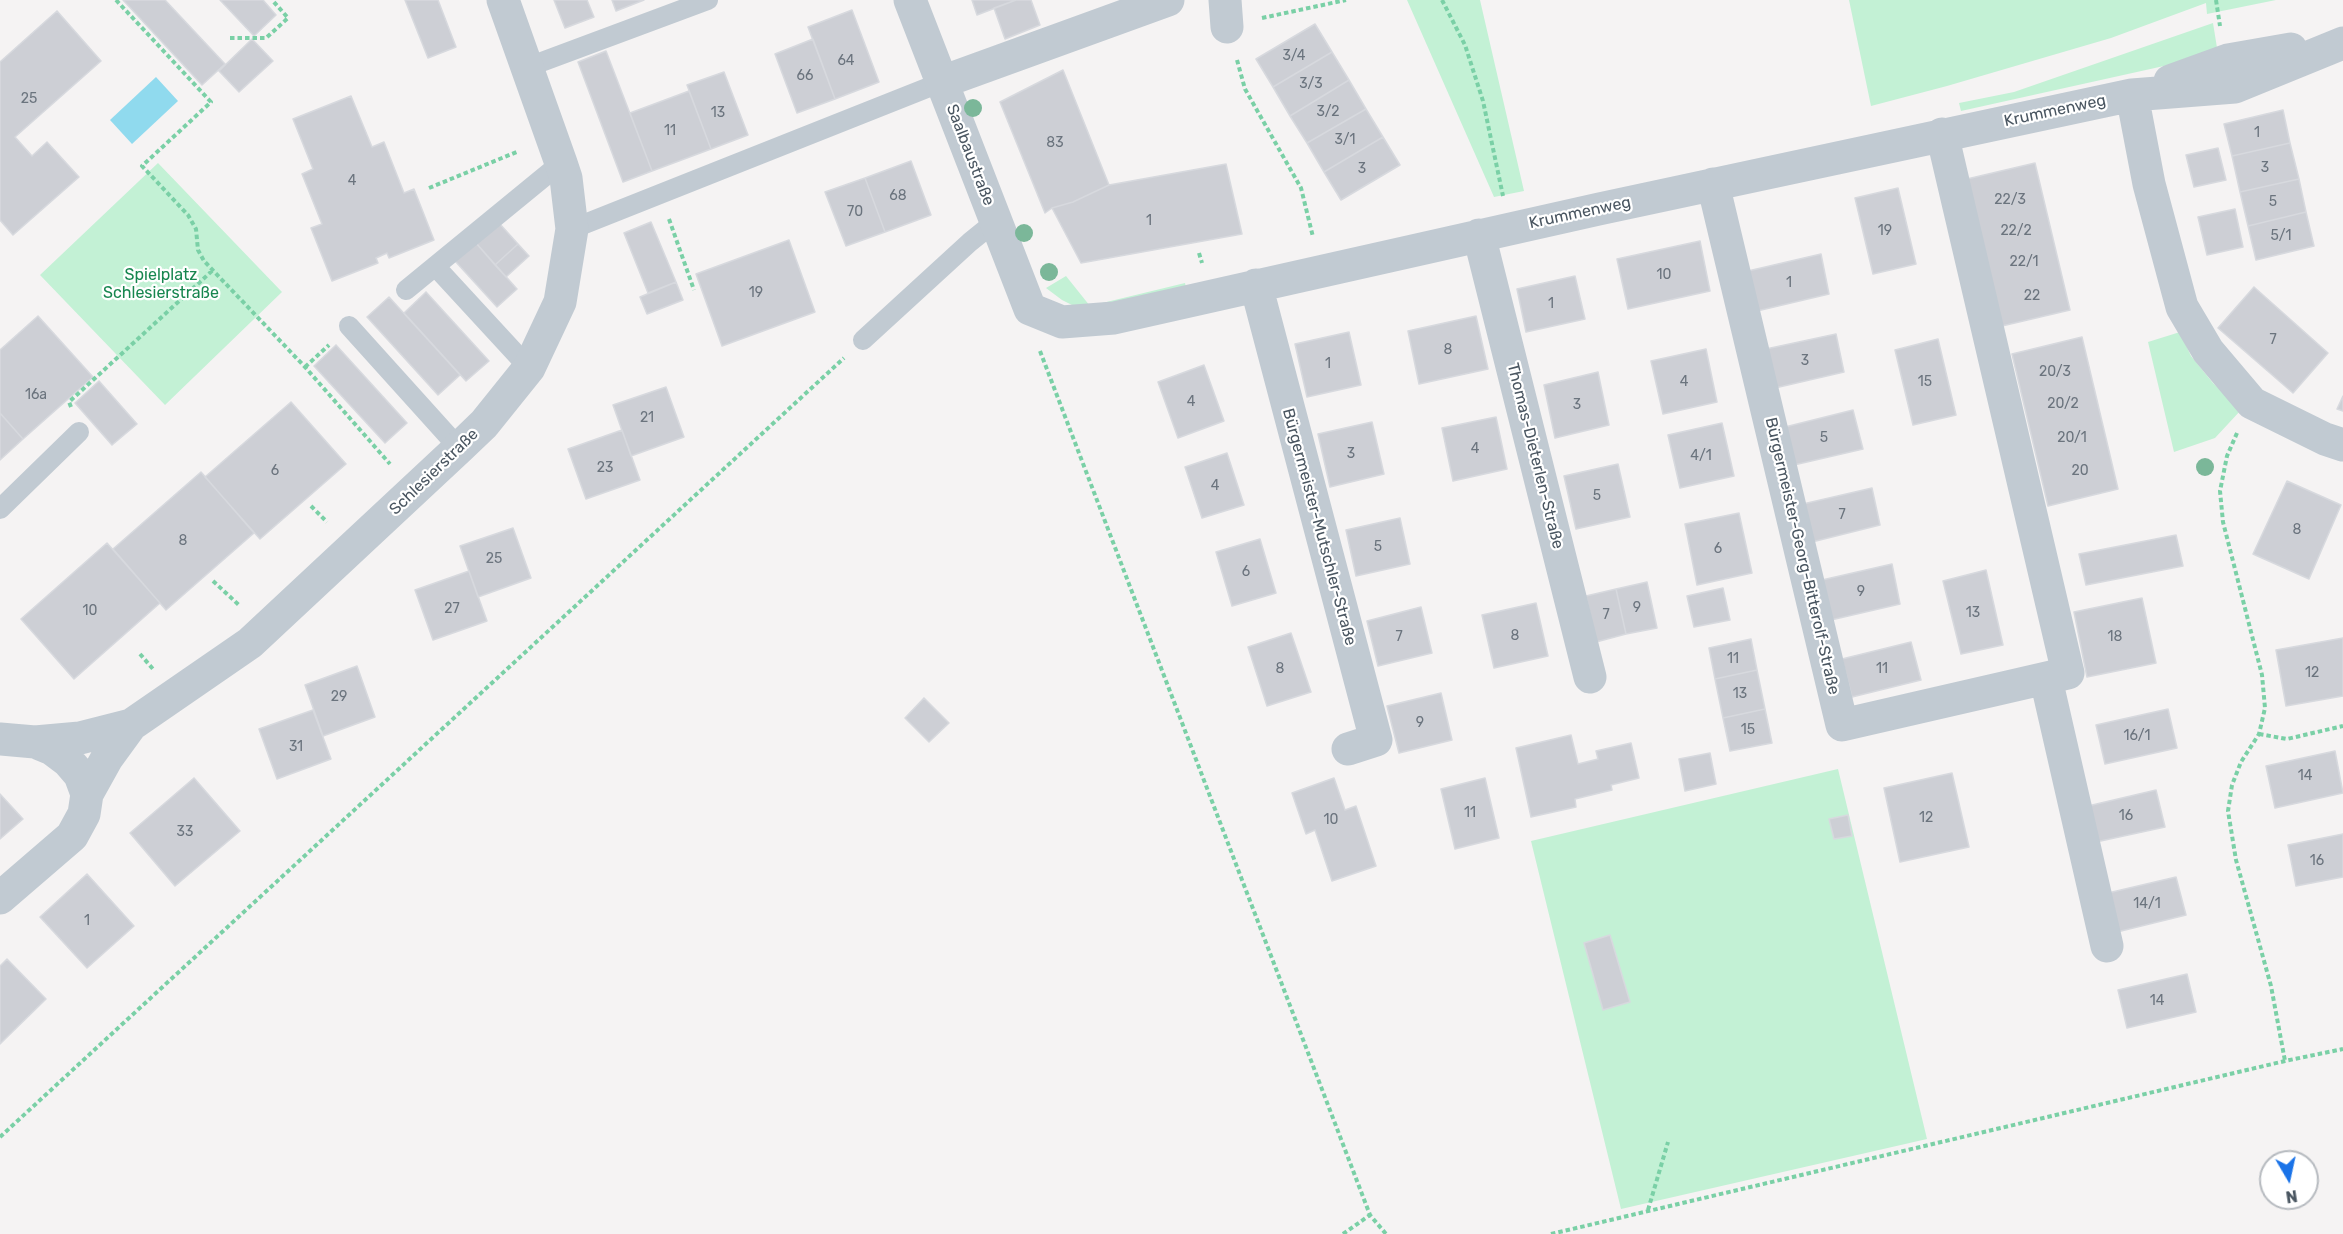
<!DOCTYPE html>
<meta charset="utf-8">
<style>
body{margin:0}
#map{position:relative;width:2343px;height:1234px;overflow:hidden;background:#f5f3f3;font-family:Rubik,sans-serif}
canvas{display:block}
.north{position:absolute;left:2259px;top:1150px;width:60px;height:60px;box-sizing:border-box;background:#fff;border:2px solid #b7bbc0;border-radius:50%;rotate:171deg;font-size:16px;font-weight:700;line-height:24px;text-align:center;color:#4a5661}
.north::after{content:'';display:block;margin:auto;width:21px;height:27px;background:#1a73e8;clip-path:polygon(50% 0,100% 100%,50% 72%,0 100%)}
</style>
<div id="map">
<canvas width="2343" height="1234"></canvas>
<div class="north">N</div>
</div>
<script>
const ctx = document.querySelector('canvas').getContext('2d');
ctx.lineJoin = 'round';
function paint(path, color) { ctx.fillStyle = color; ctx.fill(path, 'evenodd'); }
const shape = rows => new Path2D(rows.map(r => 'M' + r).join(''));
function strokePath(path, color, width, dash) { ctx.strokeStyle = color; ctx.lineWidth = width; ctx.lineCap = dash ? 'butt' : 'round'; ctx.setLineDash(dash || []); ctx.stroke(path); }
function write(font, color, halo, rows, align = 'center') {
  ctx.font = font + ' Rubik,sans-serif'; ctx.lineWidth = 4.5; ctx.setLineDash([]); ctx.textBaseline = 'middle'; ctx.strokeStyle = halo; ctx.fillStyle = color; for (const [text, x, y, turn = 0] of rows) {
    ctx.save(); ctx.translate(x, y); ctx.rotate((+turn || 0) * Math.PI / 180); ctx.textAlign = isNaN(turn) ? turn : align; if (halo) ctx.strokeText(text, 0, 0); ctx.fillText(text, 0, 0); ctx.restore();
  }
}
paint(shape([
 [1407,0,1480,0,1524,191,1494,197],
 [1849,0,2276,0,2207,14,2206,3,2111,38,1947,86,1871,106],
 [2213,23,2218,54,1961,111,1959,103,2014,92],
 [158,163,282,292,165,405,40,275],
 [1066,276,1090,306,1185,283,1187,292,1117,308,1090,309,1076,307,1062,300,1046,288],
 [2180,332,2191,356,2213,383,2241,410,2215,438,2174,452,2148,342],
 [1838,769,1927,1139,1621,1209,1531,841]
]), '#c3f1d5');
paint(shape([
 [156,77,178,101,132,144,110,120]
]), '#90daee');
const building = shape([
 [123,0,165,0,225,64,202,85,123,0],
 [220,0,263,0,276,15,254,36,220,0],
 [405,0,438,0,456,47,428,58,405,0],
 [554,0,587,0,594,17,565,28,554,0],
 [612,0,644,0,616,11,612,0],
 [972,0,1016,0,977,15,972,0],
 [1016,0,1031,0,1040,25,1005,39,994,8,1016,0],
 [852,10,879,82,835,99,808,27,852,10],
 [57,11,101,61,15,137,32,156,47,142,79,177,13,235,0,220,0,62,57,11],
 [1315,24,1332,52,1273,87,1256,59,1315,24],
 [252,39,273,61,239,92,219,71,252,39],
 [813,39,835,99,797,113,775,54,813,39],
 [606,51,652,171,623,182,578,62,606,51],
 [1332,52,1349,80,1290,116,1273,87,1332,52],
 [1063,70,1109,185,1073,202,1052,208,1045,213,1000,102,1063,70],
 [724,72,748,135,711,149,687,85,724,72],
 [1349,80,1366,109,1307,143,1290,116,1349,80],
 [689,91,711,149,652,171,630,113,689,91],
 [351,96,372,147,384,142,404,193,414,189,434,240,389,258,387,253,376,258,378,263,332,281,311,228,322,224,302,174,313,169,293,119,351,96],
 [1366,109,1383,137,1324,172,1307,143,1366,109],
 [2283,110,2290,143,2232,156,2224,124,2283,110],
 [1383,137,1400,165,1341,200,1324,172,1383,137],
 [2290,143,2299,179,2240,192,2232,156,2290,143],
 [2218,148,2226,180,2194,187,2186,155,2218,148],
 [911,161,931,215,885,232,865,178,911,161],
 [2035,163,2070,310,2002,326,1967,179,2035,163],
 [1226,164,1242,234,1081,263,1052,208,1073,202,1109,185,1226,164],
 [865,178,885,232,846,246,825,192,865,178],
 [2299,179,2306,212,2248,226,2240,192,2299,179],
 [1898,188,1916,264,1873,274,1855,198,1898,188],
 [2235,209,2243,247,2207,255,2198,217,2235,209],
 [2306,212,2314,246,2256,260,2248,226,2306,212],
 [651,222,676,282,648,293,624,233,651,222],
 [499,223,518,244,495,265,476,243,499,223],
 [789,240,815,312,722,346,696,274,789,240],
 [1700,241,1710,291,1628,309,1617,259,1700,241],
 [476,243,517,289,497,307,455,261,476,243],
 [518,244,529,256,506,277,495,265,518,244],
 [1821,254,1829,294,1757,311,1748,271,1821,254],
 [1575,276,1585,319,1526,332,1517,289,1575,276],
 [676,282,683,300,647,314,640,297,676,282],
 [2254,287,2328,353,2293,393,2218,328,2254,287],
 [426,292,489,361,466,381,404,313,426,292],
 [389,297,460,375,438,395,367,317,389,297],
 [38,316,93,377,23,439,0,413,0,350,38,316],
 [1476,316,1488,369,1419,384,1408,331,1476,316],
 [1349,332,1361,385,1307,397,1295,344,1349,332],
 [1836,334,1844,372,1775,388,1766,349,1836,334],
 [2082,337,2118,489,2048,506,2012,354,2082,337],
 [1938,339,1956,415,1913,425,1895,350,1938,339],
 [336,345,407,423,385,443,314,366,336,345],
 [1706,349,1717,402,1663,414,1651,361,1706,349],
 [1204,365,1224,421,1178,438,1158,382,1204,365],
 [1598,372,1609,425,1555,438,1544,385,1598,372],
 [99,381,137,424,112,445,75,403,99,381],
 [666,387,684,437,631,456,613,405,666,387],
 [2343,396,2343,411,2337,409,2343,396],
 [291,402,346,464,260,539,205,477,291,402],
 [1853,410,1863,449,1794,465,1785,427,1853,410],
 [0,413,23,439,0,460,0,413],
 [1496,417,1507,469,1453,481,1442,428,1496,417],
 [1372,422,1384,474,1330,487,1318,434,1372,422],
 [1722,423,1734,476,1680,488,1668,435,1722,423],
 [622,430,640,480,586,499,568,449,622,430],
 [1227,453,1244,505,1202,518,1185,467,1227,453],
 [1618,464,1630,517,1576,529,1564,476,1618,464],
 [201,472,254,533,166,610,113,549,201,472],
 [2287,481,2341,505,2309,579,2253,554,2287,481],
 [1872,488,1880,525,1812,542,1803,504,1872,488],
 [1739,513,1752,573,1697,585,1685,524,1739,513],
 [1400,518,1410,564,1356,576,1346,530,1400,518],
 [513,528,531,578,478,597,460,546,513,528],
 [2176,535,2183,566,2086,585,2079,554,2176,535],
 [1260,539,1276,593,1232,606,1216,552,1260,539],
 [107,543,160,603,74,679,21,619,107,543],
 [1892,564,1900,604,1831,620,1822,580,1892,564],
 [1986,570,2003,645,1961,654,1943,581,1986,570],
 [469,571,487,621,433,640,415,590,469,571],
 [1647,582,1657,628,1626,634,1616,589,1647,582],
 [1723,588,1730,620,1694,627,1687,596,1723,588],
 [1616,589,1626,634,1596,642,1586,596,1616,589],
 [2142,598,2156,663,2087,677,2074,612,2142,598],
 [1536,603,1548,656,1494,668,1482,615,1536,603],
 [1421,607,1432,653,1378,666,1367,621,1421,607],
 [1291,633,1311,692,1267,706,1248,647,1291,633],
 [2343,638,2343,696,2286,706,2276,650,2343,638],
 [1751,639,1757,670,1715,679,1709,648,1751,639],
 [1911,642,1921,680,1852,697,1842,659,1911,642],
 [357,666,375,717,323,736,305,685,357,666],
 [1757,670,1765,709,1723,718,1715,679,1757,670],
 [1441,693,1452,740,1399,753,1387,706,1441,693],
 [924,698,949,723,929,742,905,718,924,698],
 [1765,709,1772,743,1730,751,1723,718,1765,709],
 [2168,709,2177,748,2105,764,2096,725,2168,709],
 [313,710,331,759,277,779,259,729,313,710],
 [1571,735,1578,764,1598,759,1596,751,1631,743,1639,778,1611,785,1612,790,1575,799,1576,807,1531,817,1516,748,1571,735],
 [2335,751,2343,793,2275,808,2266,766,2335,751],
 [1710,753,1716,784,1685,791,1679,759,1710,753],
 [1952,773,1969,847,1900,862,1884,788,1952,773],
 [194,778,240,831,175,886,130,833,194,778],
 [1334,778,1345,810,1356,806,1376,866,1332,881,1315,830,1306,834,1292,793,1334,778],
 [1485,778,1499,838,1455,849,1441,789,1485,778],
 [2156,790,2165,827,2096,842,2088,806,2156,790],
 [0,794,23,819,0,839,0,794],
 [1848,815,1852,836,1834,839,1829,819,1848,815],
 [2343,834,2343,877,2296,886,2288,845,2343,834],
 [87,874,134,926,87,968,40,917,87,874],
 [2176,877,2186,915,2117,932,2108,893,2176,877],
 [1610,935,1630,1002,1603,1010,1584,943,1610,935],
 [7,959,46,999,0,1044,0,966,7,959],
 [2187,974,2196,1012,2127,1028,2118,990,2187,974]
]);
paint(building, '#cdcfd5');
strokePath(building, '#d7d9de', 1.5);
strokePath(shape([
 [116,0,211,102,142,166,188,215,196,229,198,250,204,261,305,367,390,464],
 [1442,0,1465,45,1483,101,1503,196],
 [2216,0,2220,26],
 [1262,18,1346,0],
 [230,38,266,38,288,18,273,1],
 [1237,60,1245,89,1301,188,1313,237],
 [429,188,519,151],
 [669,219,694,290],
 [1199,253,1202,263],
 [1040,351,1370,1215,1386,1234],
 [305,367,329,345],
 [71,407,69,402,213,270],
 [2237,433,2227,456,2220,491,2223,522,2262,675,2265,708,2259,734,2241,762,2232,785,2228,811,2236,860,2271,986,2285,1061],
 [311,506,327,522],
 [213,581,240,606],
 [140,654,153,669],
 [2259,734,2287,739,2343,726],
 [0,1137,844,358],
 [1648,1210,1668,1142],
 [1343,1234,1370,1215],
 [1551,1234,2285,1061,2343,1049]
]), '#7ad0a6', 4, [4.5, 3]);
strokePath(shape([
 [528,67,708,0],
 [572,229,942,82],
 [435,266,529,368],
 [406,290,561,163],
 [349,326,459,448],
 [863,340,970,242,996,221],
 [0,509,79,432]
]), '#c1cad2', 20);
strokePath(shape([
 [910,0,1030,309,1062,322,1114,318,1599,209,2132,95,2235,87,2343,43],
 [1225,0,1227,27],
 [2170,81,2228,60,2291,49],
 [942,82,1168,0],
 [2132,95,2149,184,2182,307,2208,351,2252,403,2325,439,2343,445],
 [1713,184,1842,725,2068,673,1942,134],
 [1479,235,1590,677],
 [1256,285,1376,740,1348,749],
 [2046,679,2107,946],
 [0,739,35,742,80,738,131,725,250,643,459,448,484,424,529,368,560,302,572,229,566,178,561,163,503,0],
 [35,742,52,749,68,761,80,775,87,794],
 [0,898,72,836,84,814,87,794,107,758,131,725]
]), '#c1cad2', 33);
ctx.fillStyle = '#7bb799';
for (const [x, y] of [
 [973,108],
 [1024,233],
 [1049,272],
 [2205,467]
]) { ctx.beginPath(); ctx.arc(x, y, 9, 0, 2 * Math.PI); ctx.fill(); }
write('14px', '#6b747e', null, [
 ["3/4",1294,56],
 ["64",846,61],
 ["66",805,76],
 ["3/3",1311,84],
 ["25",29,99],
 ["3/2",1328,112],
 ["13",718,113],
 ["11",670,131],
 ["1",2257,133],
 ["3/1",1345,140],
 ["83",1055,143],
 ["3",2265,168],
 ["3",1362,169],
 ["4",352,181],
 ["68",898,196],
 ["22/3",2010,200],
 ["5",2273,202],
 ["70",855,212],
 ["1",1149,221],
 ["19",1885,231],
 ["22/2",2016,231],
 ["5/1",2281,236],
 ["22/1",2024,262],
 ["10",1664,275],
 ["1",1789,283],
 ["19",756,293],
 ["22",2032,296],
 ["1",1551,304],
 ["7",2273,340],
 ["8",1448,350],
 ["3",1805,361],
 ["1",1328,364],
 ["20/3",2055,372],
 ["4",1684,382],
 ["15",1925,382],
 ["16a",36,395],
 ["4",1191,402],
 ["20/2",2063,404],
 ["3",1577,405],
 ["21",647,418],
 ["5",1824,438],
 ["20/1",2072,438],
 ["4",1475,449],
 ["3",1351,454],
 ["4/1",1701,456],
 ["23",605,468],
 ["6",275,471],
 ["20",2080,471],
 ["4",1215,486],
 ["5",1597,496],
 ["7",1842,515],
 ["8",2297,530],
 ["8",183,541],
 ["5",1378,547],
 ["6",1718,549],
 ["25",494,559],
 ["6",1246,572],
 ["9",1861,592],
 ["9",1637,608],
 ["27",452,609],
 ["10",90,611],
 ["13",1973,613],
 ["7",1606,615],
 ["8",1515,636],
 ["7",1399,637],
 ["18",2115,637],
 ["11",1733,659],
 ["8",1280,669],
 ["11",1882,669],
 ["12",2312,673],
 ["13",1740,694],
 ["29",339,697],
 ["9",1420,723],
 ["15",1748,730],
 ["16/1",2137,736],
 ["31",296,747],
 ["14",2305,776],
 ["11",1470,813],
 ["16",2126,816],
 ["12",1926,818],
 ["10",1331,820],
 ["33",185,832],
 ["16",2317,861],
 ["14/1",2147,904],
 ["1",87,921],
 ["14",2157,1001]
]);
write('16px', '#4a5661', '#fff', [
 ["Krummenweg",2055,111,-12],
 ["Saalbaustraße",970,155,69],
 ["Krummenweg",1580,213,-12],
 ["Thomas-Dieterlen-Straße",1535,456,76],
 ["Schlesierstraße",434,472,-44],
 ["Bürgermeister-Mutschler-Straße",1319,527,75],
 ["Bürgermeister-Georg-Bitterolf-Straße",1802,556,77]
]);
write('16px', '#17864f', '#fff', [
 ["Spielplatz",161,275],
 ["Schlesierstraße",161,293]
]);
</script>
